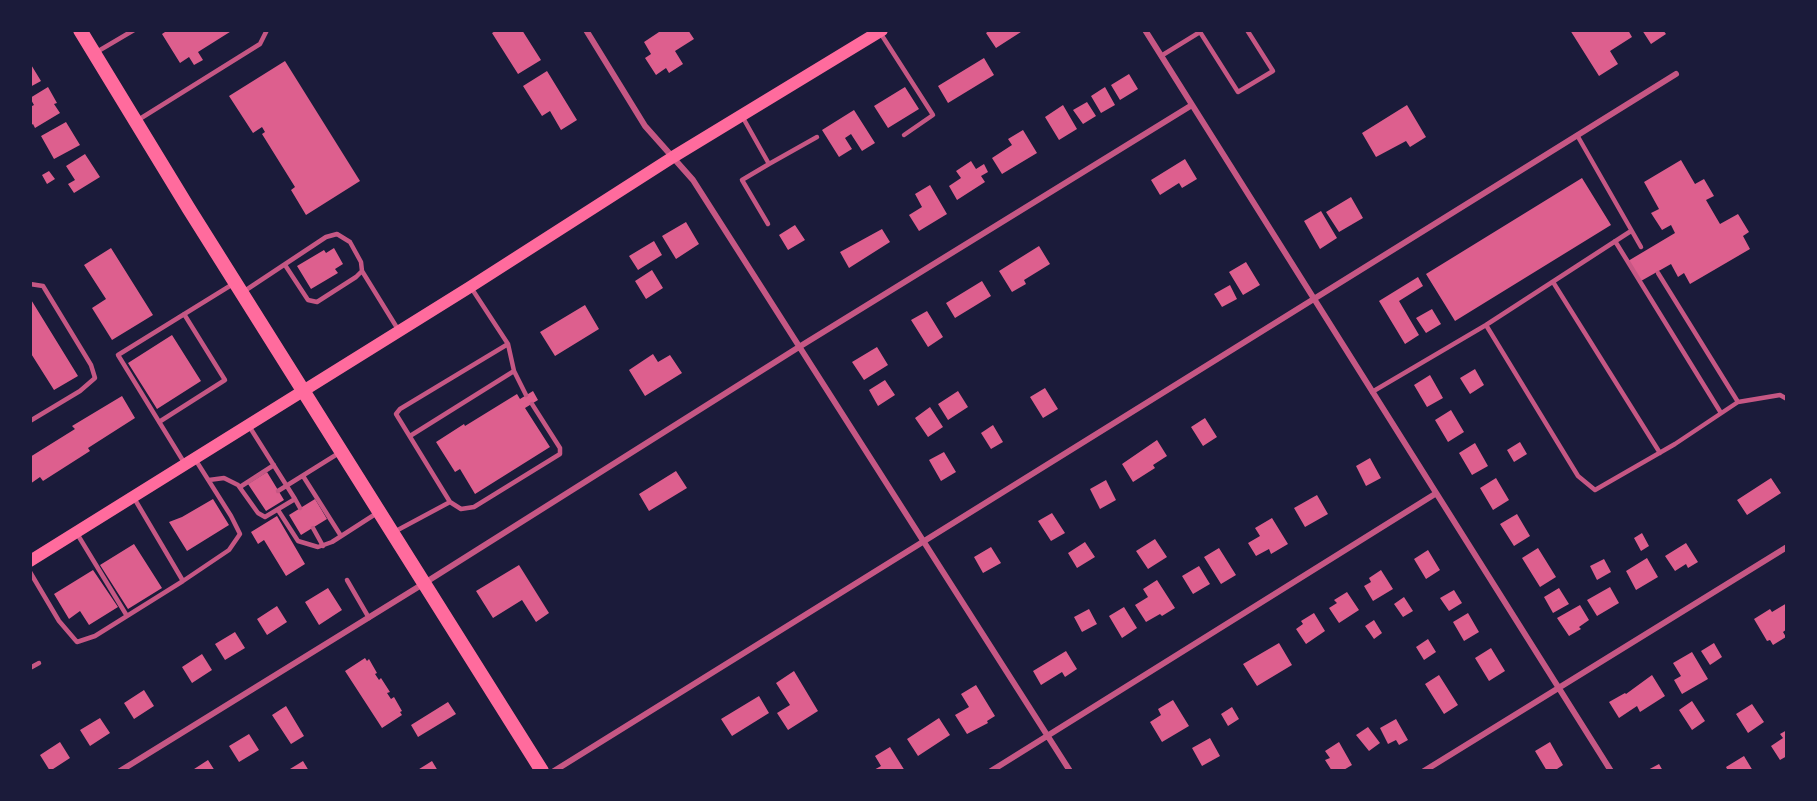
<!DOCTYPE html>
<style>
body{margin:0}
#map{position:relative;width:1817px;height:801px;overflow:hidden;background:#1b1b3a;font-family:Lato,sans-serif}
canvas{display:block}
.frame{position:absolute;inset:0;border:32px solid #1b1b3a;pointer-events:none}
</style>
<div id="map">
<canvas width="1817" height="801"></canvas>
<div class="frame"></div>
</div>
<script>
const ctx = document.querySelector('canvas').getContext('2d');
ctx.lineJoin = 'round';
function paint(path, color) { ctx.fillStyle = color; ctx.fill(path, 'evenodd'); }
const shape = rows => new Path2D(rows.map(r => 'M' + r).join(''));
function strokePath(path, color, width, dash) { ctx.strokeStyle = color; ctx.lineWidth = width; ctx.lineCap = dash ? 'butt' : 'round'; ctx.setLineDash(dash || []); ctx.stroke(path); }
paint(shape([
 [168,30,233,30,198,52,203,60,194,65,189,57,180,63,162,34],
 [497,30,522,30,541,60,518,74,492,33],
 [662,30,672,30,674,32,678,30,688,30,694,39,675,51,683,64,669,73,666,68,656,75,645,58,651,54,644,42],
 [990,30,1024,30,996,48,986,33],
 [1570,30,1628,30,1632,37,1610,51,1618,64,1599,76],
 [1642,30,1663,30,1666,34,1651,44],
 [984,58,994,75,948,103,938,86],
 [285,61,360,181,306,215,291,190,295,187,262,134,265,132,262,127,253,133,229,96],
 [30,63,41,81,30,87],
 [547,71,577,120,561,130,550,111,542,116,523,86],
 [1129,74,1138,89,1120,100,1111,85],
 [48,87,57,103,54,104,60,113,35,128,33,124,30,126,30,107,34,105,30,98],
 [905,87,919,109,888,128,874,106],
 [1105,87,1115,105,1101,113,1091,96],
 [1087,102,1096,116,1083,124,1073,110],
 [1063,105,1077,129,1059,140,1045,117],
 [1407,105,1426,137,1410,147,1406,141,1376,157,1362,133],
 [854,110,875,143,862,151,851,134,845,138,852,149,839,157,822,130],
 [66,122,80,145,54,159,41,136],
 [1023,130,1037,153,1002,174,992,158,1012,145,1008,139],
 [85,154,100,177,74,193,68,184,75,180,66,166],
 [1185,159,1197,179,1182,188,1179,183,1160,195,1151,180],
 [1681,160,1695,184,1704,179,1714,196,1706,200,1720,224,1738,214,1749,232,1743,236,1750,249,1690,284,1684,273,1678,277,1671,264,1641,281,1628,261,1675,233,1671,225,1662,230,1651,213,1659,209,1644,182],
 [971,161,976,169,984,164,988,172,981,176,985,182,957,200,949,186,961,178,956,171],
 [49,171,55,179,47,184,42,175],
 [1582,178,1611,225,1455,321,1426,274],
 [930,185,947,214,919,231,909,215,922,207,915,194],
 [1351,197,1363,218,1339,232,1326,212],
 [1321,211,1337,238,1320,249,1304,221],
 [686,222,699,244,676,259,662,236],
 [795,225,805,240,788,250,779,235],
 [882,229,890,242,849,268,840,252],
 [654,241,662,255,638,270,629,256],
 [1039,246,1050,264,1024,280,1026,284,1012,292,999,271],
 [111,248,153,315,112,340,92,308,106,299,84,265],
 [334,248,343,264,335,269,338,273,311,289,297,266,324,250,326,253],
 [1246,262,1260,285,1243,295,1229,272],
 [652,270,663,288,646,299,635,281],
 [1418,277,1423,286,1399,301,1419,335,1405,344,1379,301],
 [982,281,991,296,955,318,946,303],
 [1230,285,1237,299,1222,307,1214,294],
 [30,298,78,376,54,390,30,352],
 [585,305,599,329,555,356,540,332],
 [1432,309,1441,324,1426,333,1416,318],
 [927,311,943,337,928,347,911,320],
 [172,335,201,381,157,409,128,363],
 [877,347,888,365,864,380,852,362],
 [653,354,658,362,670,355,682,373,645,396,629,370],
 [1475,369,1484,385,1470,394,1460,378],
 [1430,375,1443,398,1427,407,1414,385],
 [885,380,895,395,878,406,869,390],
 [1045,388,1058,409,1043,418,1030,397],
 [533,391,538,400,525,408,550,447,475,494,460,469,455,472,436,442,464,424,465,426,517,394,520,399],
 [958,391,968,407,948,420,938,404],
 [122,396,135,418,88,448,90,451,43,481,40,477,30,484,30,457,75,429,72,426],
 [930,407,943,427,928,437,915,418],
 [1451,410,1464,432,1448,442,1435,420],
 [1205,418,1217,437,1203,446,1191,427],
 [993,425,1003,442,991,449,981,433],
 [1157,440,1167,456,1153,465,1155,468,1133,482,1122,464],
 [1520,442,1527,454,1514,462,1507,450],
 [1475,443,1488,466,1472,475,1459,453],
 [944,452,956,472,941,481,929,460],
 [1370,458,1381,478,1366,486,1356,466],
 [676,471,687,488,649,511,639,494],
 [267,472,284,500,266,511,248,484],
 [1496,478,1509,500,1493,510,1480,488],
 [1771,478,1781,493,1747,515,1737,500],
 [1106,480,1116,500,1100,509,1090,489],
 [1317,495,1328,514,1305,527,1294,508],
 [213,499,229,525,187,551,169,522,182,517],
 [315,499,327,519,301,535,289,515],
 [1052,513,1065,533,1051,541,1038,521],
 [1517,514,1530,536,1514,546,1500,524],
 [277,516,305,564,286,576,264,540,258,544,251,532],
 [1272,518,1288,544,1271,554,1269,549,1256,556,1248,543,1260,536,1255,528],
 [1642,533,1649,546,1641,551,1634,538],
 [1155,539,1167,557,1148,569,1136,551],
 [1085,542,1095,557,1077,568,1068,553],
 [1686,543,1698,562,1688,568,1686,564,1675,571,1665,556],
 [134,544,162,588,128,609,100,565],
 [991,547,1001,563,983,573,974,557],
 [1219,548,1236,575,1221,584,1204,557],
 [1538,548,1556,577,1540,587,1522,558],
 [1428,550,1440,570,1426,579,1414,559],
 [1647,558,1658,577,1636,590,1626,571],
 [1604,559,1611,572,1597,580,1590,566],
 [519,565,549,613,536,622,522,600,493,618,476,591],
 [1199,566,1210,584,1193,594,1182,576],
 [93,570,118,607,89,625,80,611,69,619,54,594],
 [1381,570,1393,589,1373,601,1364,586,1371,582,1369,578],
 [1157,580,1175,608,1162,616,1160,614,1146,622,1135,605,1148,597,1143,589],
 [1610,587,1619,603,1597,616,1587,600],
 [328,588,342,610,319,625,305,602],
 [1559,588,1569,604,1553,613,1544,597],
 [1454,590,1462,603,1449,611,1440,598],
 [1347,592,1359,610,1339,623,1329,608,1337,603,1334,600],
 [1404,597,1413,611,1403,617,1394,604],
 [1787,603,1787,629,1783,632,1786,637,1773,645,1770,640,1767,641,1754,619,1770,609,1772,612],
 [1580,605,1589,620,1579,627,1581,629,1569,636,1557,618],
 [277,606,287,622,267,635,257,619],
 [1124,607,1137,628,1122,638,1109,616],
 [1089,609,1097,624,1082,632,1074,617],
 [1314,613,1325,631,1306,644,1296,629,1303,624,1301,621],
 [1468,613,1479,632,1464,641,1453,622],
 [1374,620,1382,633,1374,639,1365,626],
 [235,632,245,648,225,660,215,644],
 [1428,639,1436,652,1424,660,1416,647],
 [1279,643,1292,665,1257,686,1243,664],
 [1714,643,1722,657,1710,665,1701,651],
 [1491,648,1505,671,1489,681,1475,658],
 [1066,651,1077,669,1065,677,1062,672,1041,685,1033,671],
 [1692,652,1708,679,1682,694,1674,680,1681,676,1673,663],
 [202,654,212,670,192,683,182,667],
 [365,658,367,661,369,659,377,673,375,674,379,680,381,678,390,692,387,693,391,699,394,697,402,711,400,712,402,715,382,728,345,671],
 [794,671,818,711,788,730,777,713,790,705,776,683],
 [1439,675,1458,705,1444,714,1425,684],
 [1652,675,1665,696,1640,712,1637,706,1619,718,1609,702,1625,693,1626,694],
 [976,685,995,716,987,721,988,723,967,734,955,715,969,707,961,694],
 [144,690,154,706,134,719,124,703],
 [759,696,769,713,732,736,721,719],
 [1173,700,1189,726,1162,742,1150,722,1161,715,1158,709],
 [1692,701,1705,721,1692,730,1679,710],
 [448,702,456,714,418,737,411,725],
 [1752,704,1764,722,1748,733,1736,714],
 [286,706,304,736,291,744,272,715],
 [1232,707,1239,719,1228,726,1221,714],
 [100,718,110,733,90,746,80,730],
 [939,718,950,735,918,756,907,739],
 [1396,719,1408,740,1399,745,1396,740,1388,744,1380,728],
 [1368,727,1380,743,1369,751,1356,735],
 [1787,730,1787,756,1780,760,1771,746,1783,738,1780,734],
 [249,734,259,750,239,762,229,746],
 [1210,738,1220,756,1202,766,1192,748],
 [60,742,70,758,50,771,40,755],
 [1339,742,1352,765,1342,771,1332,771,1325,760,1330,758,1325,751],
 [1550,742,1563,765,1554,771,1547,771,1535,751],
 [890,747,905,771,872,771,881,766,875,756],
 [1744,756,1753,771,1728,771,1726,767],
 [208,760,215,771,191,771],
 [303,761,309,771,291,771,290,769],
 [432,761,438,771,416,771],
 [1659,764,1663,771,1646,771]
]), '#dd5f8e');
strokePath(shape([
 [881,34,933,115,904,135],
 [95,53,134,30],
 [1161,56,1200,32,1238,92,1273,71,1247,30],
 [742,116,769,164,817,137],
 [138,120,260,44,267,30],
 [1577,135,1641,247],
 [768,224,742,180,769,164],
 [1615,241,1721,413],
 [285,265,308,300,317,302,356,277,362,271],
 [1658,273,1738,402],
 [1553,282,1660,453],
 [30,284,43,286,91,365,95,378,80,391,30,421],
 [472,289,508,344,514,371,526,395],
 [243,292,326,237,337,234,350,242,361,262,362,271,399,331],
 [1486,325,1578,476,1595,490,1675,444,1738,402,1780,395,1787,399],
 [508,344,400,409,396,414,450,502,461,509,474,507,560,454,560,448,532,404],
 [1372,392,1486,325,1631,231],
 [159,422,225,380,184,314],
 [410,436,514,371],
 [185,464,118,355,233,284],
 [303,476,341,536],
 [209,480,224,478,238,485,258,513,265,517,295,499,249,426],
 [240,487,274,465],
 [278,491,339,453],
 [134,498,183,581],
 [295,499,300,508],
 [278,510,298,541,318,547,332,542,377,513],
 [313,528,323,546],
 [76,532,127,616],
 [394,532,450,502],
 [30,572,59,621,77,642,95,636,183,581,229,550,240,534,231,516,195,459],
 [347,580,369,618],
 [30,668,39,663]
]), '#c65784', 4.5);
strokePath(shape([
 [586,30,645,126,693,180,1070,771],
 [1145,30,1611,771],
 [120,771,423,584,799,347,1192,105],
 [554,771,1676,74],
 [991,771,1435,494],
 [1424,771,1787,547]
]), '#c65784', 6);
strokePath(shape([
 [30,561,470,287,673,157,882,30]
]), '#ff6b9d', 12);
strokePath(shape([
 [80,30,189,209,542,771]
]), '#ff6b9d', 14);
</script>
